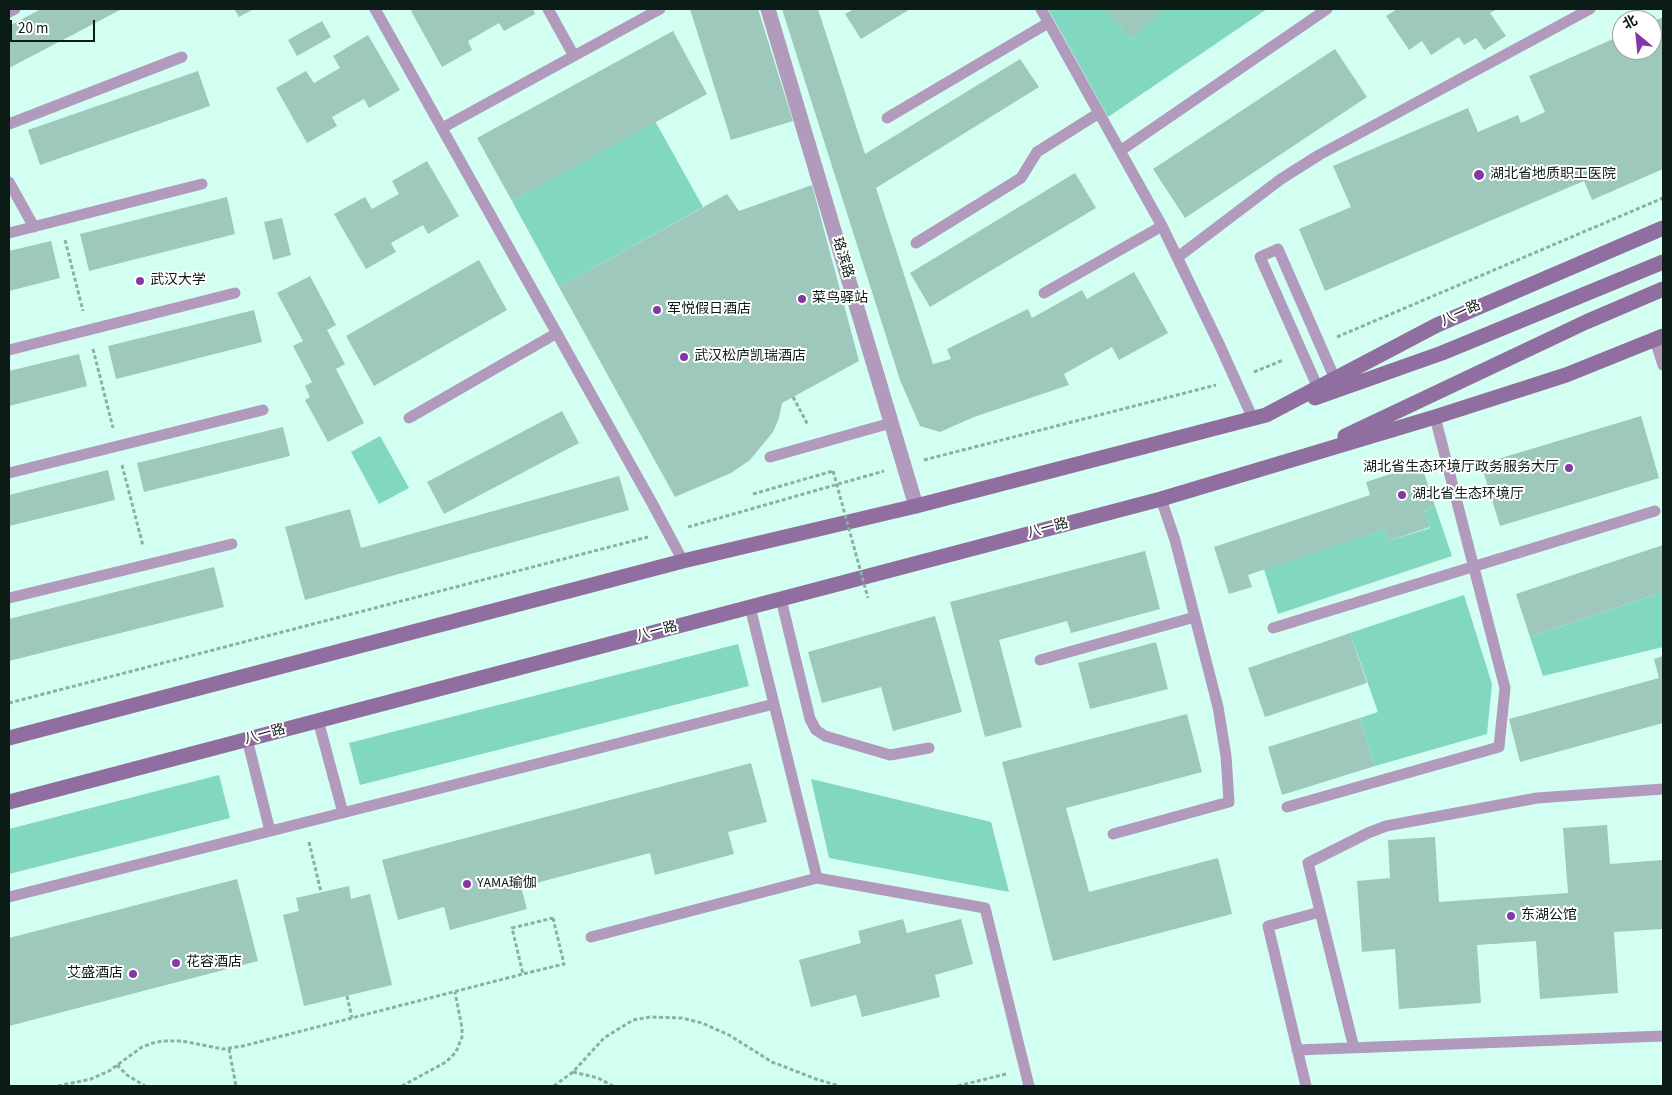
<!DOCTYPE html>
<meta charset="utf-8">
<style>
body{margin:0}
#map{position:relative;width:1672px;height:1095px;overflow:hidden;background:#d2fff1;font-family:"Source Sans 3","Noto Sans SC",sans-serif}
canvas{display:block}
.frame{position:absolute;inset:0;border:10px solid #0b1c17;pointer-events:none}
.north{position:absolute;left:1612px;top:10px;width:50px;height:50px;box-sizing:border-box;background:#fff;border:1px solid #9da4a2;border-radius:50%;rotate:332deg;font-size:14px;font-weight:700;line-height:20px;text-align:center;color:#0b1c17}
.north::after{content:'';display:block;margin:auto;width:18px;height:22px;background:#8637a7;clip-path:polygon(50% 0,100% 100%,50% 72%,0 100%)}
.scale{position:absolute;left:10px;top:20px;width:85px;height:22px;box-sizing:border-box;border:2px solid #0b1c17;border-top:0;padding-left:6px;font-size:15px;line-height:18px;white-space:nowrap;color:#0b1c17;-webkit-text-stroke:4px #fff;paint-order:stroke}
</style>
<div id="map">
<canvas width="1672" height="1095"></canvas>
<div class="frame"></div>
<div class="north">北</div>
<div class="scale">20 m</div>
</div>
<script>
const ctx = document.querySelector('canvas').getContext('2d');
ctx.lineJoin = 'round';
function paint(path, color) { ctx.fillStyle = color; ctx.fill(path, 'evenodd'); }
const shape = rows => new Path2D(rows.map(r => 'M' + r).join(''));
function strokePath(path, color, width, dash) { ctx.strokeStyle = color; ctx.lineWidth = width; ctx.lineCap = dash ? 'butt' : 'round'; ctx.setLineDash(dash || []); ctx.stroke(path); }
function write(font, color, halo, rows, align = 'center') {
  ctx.font = font + ' "Source Sans 3","Noto Sans SC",sans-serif'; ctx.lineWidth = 4; ctx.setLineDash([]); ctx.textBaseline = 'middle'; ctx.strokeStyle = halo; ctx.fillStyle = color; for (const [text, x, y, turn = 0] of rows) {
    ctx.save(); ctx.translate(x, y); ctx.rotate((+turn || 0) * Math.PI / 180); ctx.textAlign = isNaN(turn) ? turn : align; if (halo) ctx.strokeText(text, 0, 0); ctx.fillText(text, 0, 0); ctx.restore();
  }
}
paint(shape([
 [1048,9,1104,9,1132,39,1158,14,1154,9,1267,9,1108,117],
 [655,121,703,207,559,287,512,201],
 [380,436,409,488,379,504,351,452],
 [1435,506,1452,556,1278,614,1264,569,1385,529,1389,541,1430,528,1424,510],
 [1663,592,1663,647,1543,676,1530,637],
 [1464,595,1492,684,1487,734,1375,766,1360,718,1378,712,1350,633],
 [738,644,749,686,360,785,349,743],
 [219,775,230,818,9,874,9,829],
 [811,779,991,822,1009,892,829,858]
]), '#82d7c0');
paint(shape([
 [41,9,122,9,9,68,9,26],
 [234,9,254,9,239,17],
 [416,9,533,9,535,14,504,31,499,23,468,41,472,50,442,67,411,11],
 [690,9,758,9,793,121,731,140],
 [782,9,818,9,865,154,1020,59,1039,87,876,188,933,364,951,359,947,349,1028,309,1032,318,1082,290,1087,299,1134,272,1168,333,1119,360,1112,347,1064,374,1069,385,974,417,940,432,920,426,900,380],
 [854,9,910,9,861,39,845,14],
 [1104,9,1154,9,1159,14,1132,39],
 [1397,9,1497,9,1490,13,1506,36,1484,50,1476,38,1464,45,1459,37,1431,55,1422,41,1409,50,1386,16],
 [1663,17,1663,169,1592,200,1584,181,1325,291,1299,229,1351,207,1333,166,1468,108,1478,132,1518,115,1521,123,1545,112,1529,76,1622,35,1622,50,1652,50,1652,22],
 [322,21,331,37,297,56,288,40],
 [673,31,707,94,512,201,477,138],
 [368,35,400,90,369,108,364,99,332,117,337,126,307,143,276,88,306,71,314,83,340,68,333,56],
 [1335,49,1367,97,1185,218,1153,169],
 [198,71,210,106,40,165,28,130],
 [427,161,459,216,428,234,423,225,391,243,396,252,366,269,334,214,365,197,372,209,399,194,392,181],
 [1075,173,1096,208,930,307,910,273],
 [812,185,859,361,782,403,779,418,773,432,750,460,731,473,675,497,559,287,727,194,739,211],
 [227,197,235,234,89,271,80,234],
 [282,218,291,255,273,260,264,222],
 [51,241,60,278,9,291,9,251],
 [479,260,507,310,374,386,346,336],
 [310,276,336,325,327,330,345,364,336,369,364,423,328,442,305,400,310,397,305,386,312,382,293,346,303,341,277,293],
 [254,310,262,342,116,379,108,346],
 [79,354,87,386,9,406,9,371],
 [562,411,579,443,444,514,427,482],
 [1641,416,1659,478,1500,526,1481,464],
 [283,427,290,456,144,492,137,463],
 [1421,464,1435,506,1424,510,1430,527,1389,541,1385,529,1248,575,1252,587,1229,594,1214,547,1370,495,1366,482],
 [108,470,115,500,9,526,9,495],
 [619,476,629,510,305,600,285,527,350,509,361,548],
 [1663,545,1663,592,1530,637,1516,594],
 [1145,551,1160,609,1071,633,1067,621,999,640,1022,727,985,737,950,602],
 [214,567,224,607,9,661,9,619],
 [935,616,962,712,893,731,881,687,822,703,808,652],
 [1350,633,1367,683,1265,717,1248,668],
 [1156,642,1168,689,1090,709,1078,663],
 [1663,656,1663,723,1520,762,1509,719,1659,678,1654,659],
 [1187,714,1202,772,1066,808,1089,892,1218,858,1232,914,1053,961,1002,762],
 [1360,718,1375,766,1282,795,1268,747],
 [751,763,767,822,728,832,734,854,655,875,650,853,521,887,527,909,450,930,444,907,398,920,382,860],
 [1607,825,1610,864,1663,860,1663,929,1614,932,1618,993,1540,999,1536,941,1477,945,1481,1003,1399,1009,1395,949,1362,952,1357,881,1390,878,1388,840,1435,837,1439,902,1568,893,1563,828],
 [237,879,258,961,9,1026,9,938],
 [349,886,351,899,370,894,392,985,304,1006,283,915,299,911,296,898],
 [903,919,907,933,961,919,973,964,935,975,940,997,862,1017,856,995,811,1007,799,960,861,943,858,931]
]), '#9dc8bb');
strokePath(shape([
 [65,240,83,311],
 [1337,337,1663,198],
 [93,349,113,428],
 [1254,372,1283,360],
 [793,397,808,425],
 [924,460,1216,385],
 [122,465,143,546],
 [753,494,833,471],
 [688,527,884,471],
 [9,703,648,537],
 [309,842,321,892],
 [553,918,564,964,523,974,512,928,553,918],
 [347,996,352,1018],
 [229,1049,236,1086],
 [117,1065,127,1075,145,1086],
 [573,1072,598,1078,613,1086],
 [58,1086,91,1079,109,1071,142,1047,153,1043,163,1041,182,1041,223,1049,243,1046,523,974],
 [402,1086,446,1062,456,1052,462,1037,462,1028,455,992],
 [554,1086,573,1072,604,1038,633,1020,650,1017,682,1018,702,1023,729,1035,772,1062,816,1079,839,1086],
 [958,1086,1006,1074]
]), '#8cafa4', 3, [4, 2.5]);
strokePath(shape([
 [375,9,652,503,683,561],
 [548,9,574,56],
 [1041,9,1162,226,1220,346,1253,419],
 [9,12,15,9],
 [887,118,1048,23],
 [9,124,182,57],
 [442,128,660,9],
 [1120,151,1327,9],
 [9,182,34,227],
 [9,233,202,184],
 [916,243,1021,178,1037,152,1099,113],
 [1178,257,1281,179,1319,155,1590,9],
 [1044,293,1162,226],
 [1655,340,1663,365],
 [9,350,235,293],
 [1318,388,1260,257,1278,249,1335,379],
 [409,418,557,333],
 [770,457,891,423],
 [9,473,263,410],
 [9,598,232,544],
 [781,599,810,719,816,730,825,736,890,755,929,748],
 [750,607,817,878,985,908,1029,1086],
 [1273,628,1655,511],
 [1040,660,1195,617],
 [318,720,343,813],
 [247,739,270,831],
 [1287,807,1499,747,1505,688,1435,417],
 [1113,834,1229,802,1226,756,1218,707,1175,540,1161,499],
 [9,897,774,704],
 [591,937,817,878],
 [1354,1048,1308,863,1368,833,1386,826,1537,798,1663,789],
 [1297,1050,1663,1036],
 [1306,1086,1268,926,1320,912]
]), '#b19abc', 11);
strokePath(shape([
 [768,9,916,506]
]), '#b19abc', 15);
strokePath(shape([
 [1315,398,1442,353,1663,262],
 [1345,436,1586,322,1663,289],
 [9,738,683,561,916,506,1266,415,1437,325,1663,228],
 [9,802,1161,499,1435,417,1566,375,1663,336]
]), '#906ea0', 15);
strokePath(shape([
 [833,471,868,598]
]), '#8cafa4', 3, [4, 2.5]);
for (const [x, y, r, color] of [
 [1479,175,6,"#8637a7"],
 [140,281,5,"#8637a7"],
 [802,299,5,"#8637a7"],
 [657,310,5,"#8637a7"],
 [684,357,5,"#8637a7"],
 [1569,468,5,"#8637a7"],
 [1402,495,5,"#8637a7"],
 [467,884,5,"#8637a7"],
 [1511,916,5,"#8637a7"],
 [176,963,5,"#8637a7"],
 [133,974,5,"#8637a7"]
]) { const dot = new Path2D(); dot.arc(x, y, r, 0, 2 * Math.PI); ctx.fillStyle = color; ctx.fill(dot); strokePath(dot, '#fff', 2); }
write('14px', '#0b1c17', '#fff', [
 ["湖北省地质职工医院",1490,175],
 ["武汉大学",150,281],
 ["菜鸟驿站",812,299],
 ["军悦假日酒店",667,310],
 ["武汉松庐凯瑞酒店",694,357],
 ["湖北省生态环境厅政务服务大厅",1559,468,"right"],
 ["湖北省生态环境厅",1412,495],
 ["YAMA瑜伽",477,884],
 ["东湖公馆",1521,916],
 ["花容酒店",186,963],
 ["艾盛酒店",123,974,"right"]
], 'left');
write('14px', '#0b1c17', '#fff', [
 ["珞滨路",842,258,73],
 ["八一路",1461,314,-25],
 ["八一路",1048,529,-15],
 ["八一路",657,632,-15],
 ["八一路",265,735,-15]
]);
</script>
